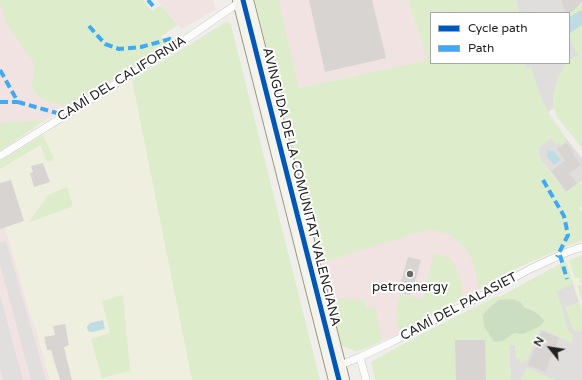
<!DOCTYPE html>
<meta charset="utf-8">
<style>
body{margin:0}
#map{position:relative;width:582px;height:380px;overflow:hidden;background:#f0eeeb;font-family:"Varela Round",sans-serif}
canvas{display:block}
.legend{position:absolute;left:430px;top:12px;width:140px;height:52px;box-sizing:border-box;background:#fff;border:1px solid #a7a7a7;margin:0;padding:5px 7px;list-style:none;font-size:12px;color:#222}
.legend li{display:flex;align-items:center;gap:8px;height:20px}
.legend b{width:20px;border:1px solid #a7a7a7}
.north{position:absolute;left:530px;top:328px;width:40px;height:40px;-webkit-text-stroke:3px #fff;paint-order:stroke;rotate:300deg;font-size:11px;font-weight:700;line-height:16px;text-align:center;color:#222}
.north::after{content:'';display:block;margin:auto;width:14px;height:18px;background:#222;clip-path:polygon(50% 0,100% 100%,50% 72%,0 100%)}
</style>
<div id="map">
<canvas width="582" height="380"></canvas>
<ul class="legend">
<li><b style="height:5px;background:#0057b8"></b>Cycle path</li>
<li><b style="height:5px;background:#3fa9f5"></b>Path</li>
</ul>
<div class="north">N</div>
</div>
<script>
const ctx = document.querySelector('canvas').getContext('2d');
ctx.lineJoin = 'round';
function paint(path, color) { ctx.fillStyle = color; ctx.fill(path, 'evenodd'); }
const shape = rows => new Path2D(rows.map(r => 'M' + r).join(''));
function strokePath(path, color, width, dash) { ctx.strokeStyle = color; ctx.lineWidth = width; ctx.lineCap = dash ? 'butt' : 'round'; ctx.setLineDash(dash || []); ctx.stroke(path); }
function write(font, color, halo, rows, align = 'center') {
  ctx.font = font + ' "Varela Round",sans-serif'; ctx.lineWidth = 4; ctx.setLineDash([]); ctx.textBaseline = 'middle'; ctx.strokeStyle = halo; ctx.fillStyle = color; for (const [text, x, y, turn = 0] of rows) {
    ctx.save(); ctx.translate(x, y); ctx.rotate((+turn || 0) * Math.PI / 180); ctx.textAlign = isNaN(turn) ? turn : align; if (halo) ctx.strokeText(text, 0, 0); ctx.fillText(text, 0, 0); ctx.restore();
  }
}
paint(shape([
 [516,0,582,0,582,87,548,112,565,137,582,158,582,180,567,192,542,161,539,155,535,123,524,63,569,63,569,13,519,13],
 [566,261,582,311,582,380,511,380,509,345,520,286]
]), '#dfdedc');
paint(shape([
 [0,0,7,0,26,32,72,105,45,120,0,151],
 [157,0,213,0,216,9,182,29],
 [280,0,408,0,428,60,299,88,280,6],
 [487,151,519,267,399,333,364,349,356,351,350,349,342,346,308,212],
 [0,210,32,320,35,326,50,380,0,380]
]), '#f1e3e1');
paint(shape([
 [132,80,192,380,50,380,35,326,33,320,0,210,0,161],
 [582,255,582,311,566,261]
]), '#efefdf');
paint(shape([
 [0,0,143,0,152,11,161,5,178,25,161,36,168,45,72,105,63,105,53,103,41,99,32,88,34,63,7,24,0,3],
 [255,0,280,0,280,6,299,88,428,60,408,0,517,0,516,1,519,13,431,13,431,63,524,63,525,69,531,67,539,92,548,112,565,137,566,143,562,146,559,142,556,144,551,138,538,149,539,155,542,161,566,192,582,180,582,206,579,208,582,212,582,241,567,246,519,267,479,289,473,261,464,246,449,234,429,229,320,263],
 [582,1,582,148,557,117,553,106,553,95,557,80,564,66,567,63,569,63,569,61,571,59,578,56,569,36,569,13,574,10],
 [226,22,229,22,231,25,320,380,192,380,132,80],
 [45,120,0,151,0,123],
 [43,135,54,159,47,162,40,145,0,169,0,161],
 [67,187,73,206,28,223,48,195],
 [434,254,442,255,450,258,454,263,460,278,464,297,399,333,396,313,398,302,401,294,423,300],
 [582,255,582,303,577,285,581,285,579,278,575,278,569,260],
 [566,261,573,284,557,291,569,332,573,334,572,343,541,329,526,362,520,363,519,358,516,358,516,351,515,351,515,345,509,345,511,380,375,380,371,362,420,335,497,296,499,297],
 [123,295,130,371,102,378,91,339,110,333,102,301],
 [329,298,365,300,366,308,375,307,382,341,364,349,356,351,350,349,342,346],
 [579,302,582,311,582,332,573,330,565,307],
 [527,368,556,380,520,380]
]), '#ddeccb');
paint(shape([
 [511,299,520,302,525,308,535,312,540,316,544,321,540,326,532,330,522,334,514,333,502,341,494,342,484,326,483,315,490,307,499,300]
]), '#cbdec1');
paint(shape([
 [6,241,31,327,46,380,31,380,0,264,0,242],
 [0,295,23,380,3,380,0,369]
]), '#e0dfde');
paint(shape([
 [581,10,582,12,582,25,570,33,569,32,569,17],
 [549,150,552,151,553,150,561,160,554,165,546,155,547,155,547,151],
 [103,320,105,329,92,332,88,331,87,327,90,323]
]), '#bfdbe3');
paint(shape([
 [309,0,372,0,386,58,325,72],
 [561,0,582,0,582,1,574,10,569,13,566,13],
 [566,143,574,152,572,153,581,165,569,173,577,183,566,192,551,171,565,161,557,149],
 [43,163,50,182,34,187,30,173,33,172,31,166],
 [11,180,24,221,0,229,0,183],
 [408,257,421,260,412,293,411,293,410,295,398,292],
 [65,324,69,345,64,347,72,380,60,380,51,350,47,350,44,337,55,335,53,326],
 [542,331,559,338,545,372,528,365],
 [455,340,485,340,486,380,456,380]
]), '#d7d4d2');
const lane = shape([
 [0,156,173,48,241,1],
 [360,357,366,380],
 [338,366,360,357,392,342,472,301,530,269,567,252,582,247]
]);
const secondary = shape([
 [243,0,339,380]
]);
strokePath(lane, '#c9c8c7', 8);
strokePath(secondary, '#999a82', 22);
strokePath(lane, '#fdfcfc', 7);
strokePath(secondary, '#f4f4ed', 20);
strokePath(shape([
 [148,0,153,6],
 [89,26,105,44,119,49,141,47,170,39,180,43],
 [0,70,18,102,64,115],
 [0,102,18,102],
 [543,180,564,216,568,235,557,257],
 [560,255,567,279]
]), '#3fa9f5', 4, [8, 4]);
strokePath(shape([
 [243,0,339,380]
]), '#0057b8', 5);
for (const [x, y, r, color] of [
 [410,274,4,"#6a6968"]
]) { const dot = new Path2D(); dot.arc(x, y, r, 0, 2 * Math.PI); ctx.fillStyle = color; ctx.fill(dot); strokePath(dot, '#fff', 1.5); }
write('13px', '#222', '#fff', [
 ["CAMÍ DEL CALIFORNIA",122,79,-32],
 ["AVINGUDA DE LA COMUNITAT VALENCIANA",301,187,76],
 ["CAMÍ DEL PALASIET",459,307,-28]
]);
write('13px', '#222', '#fff', [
 ["petroenergy",410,288]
]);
</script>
